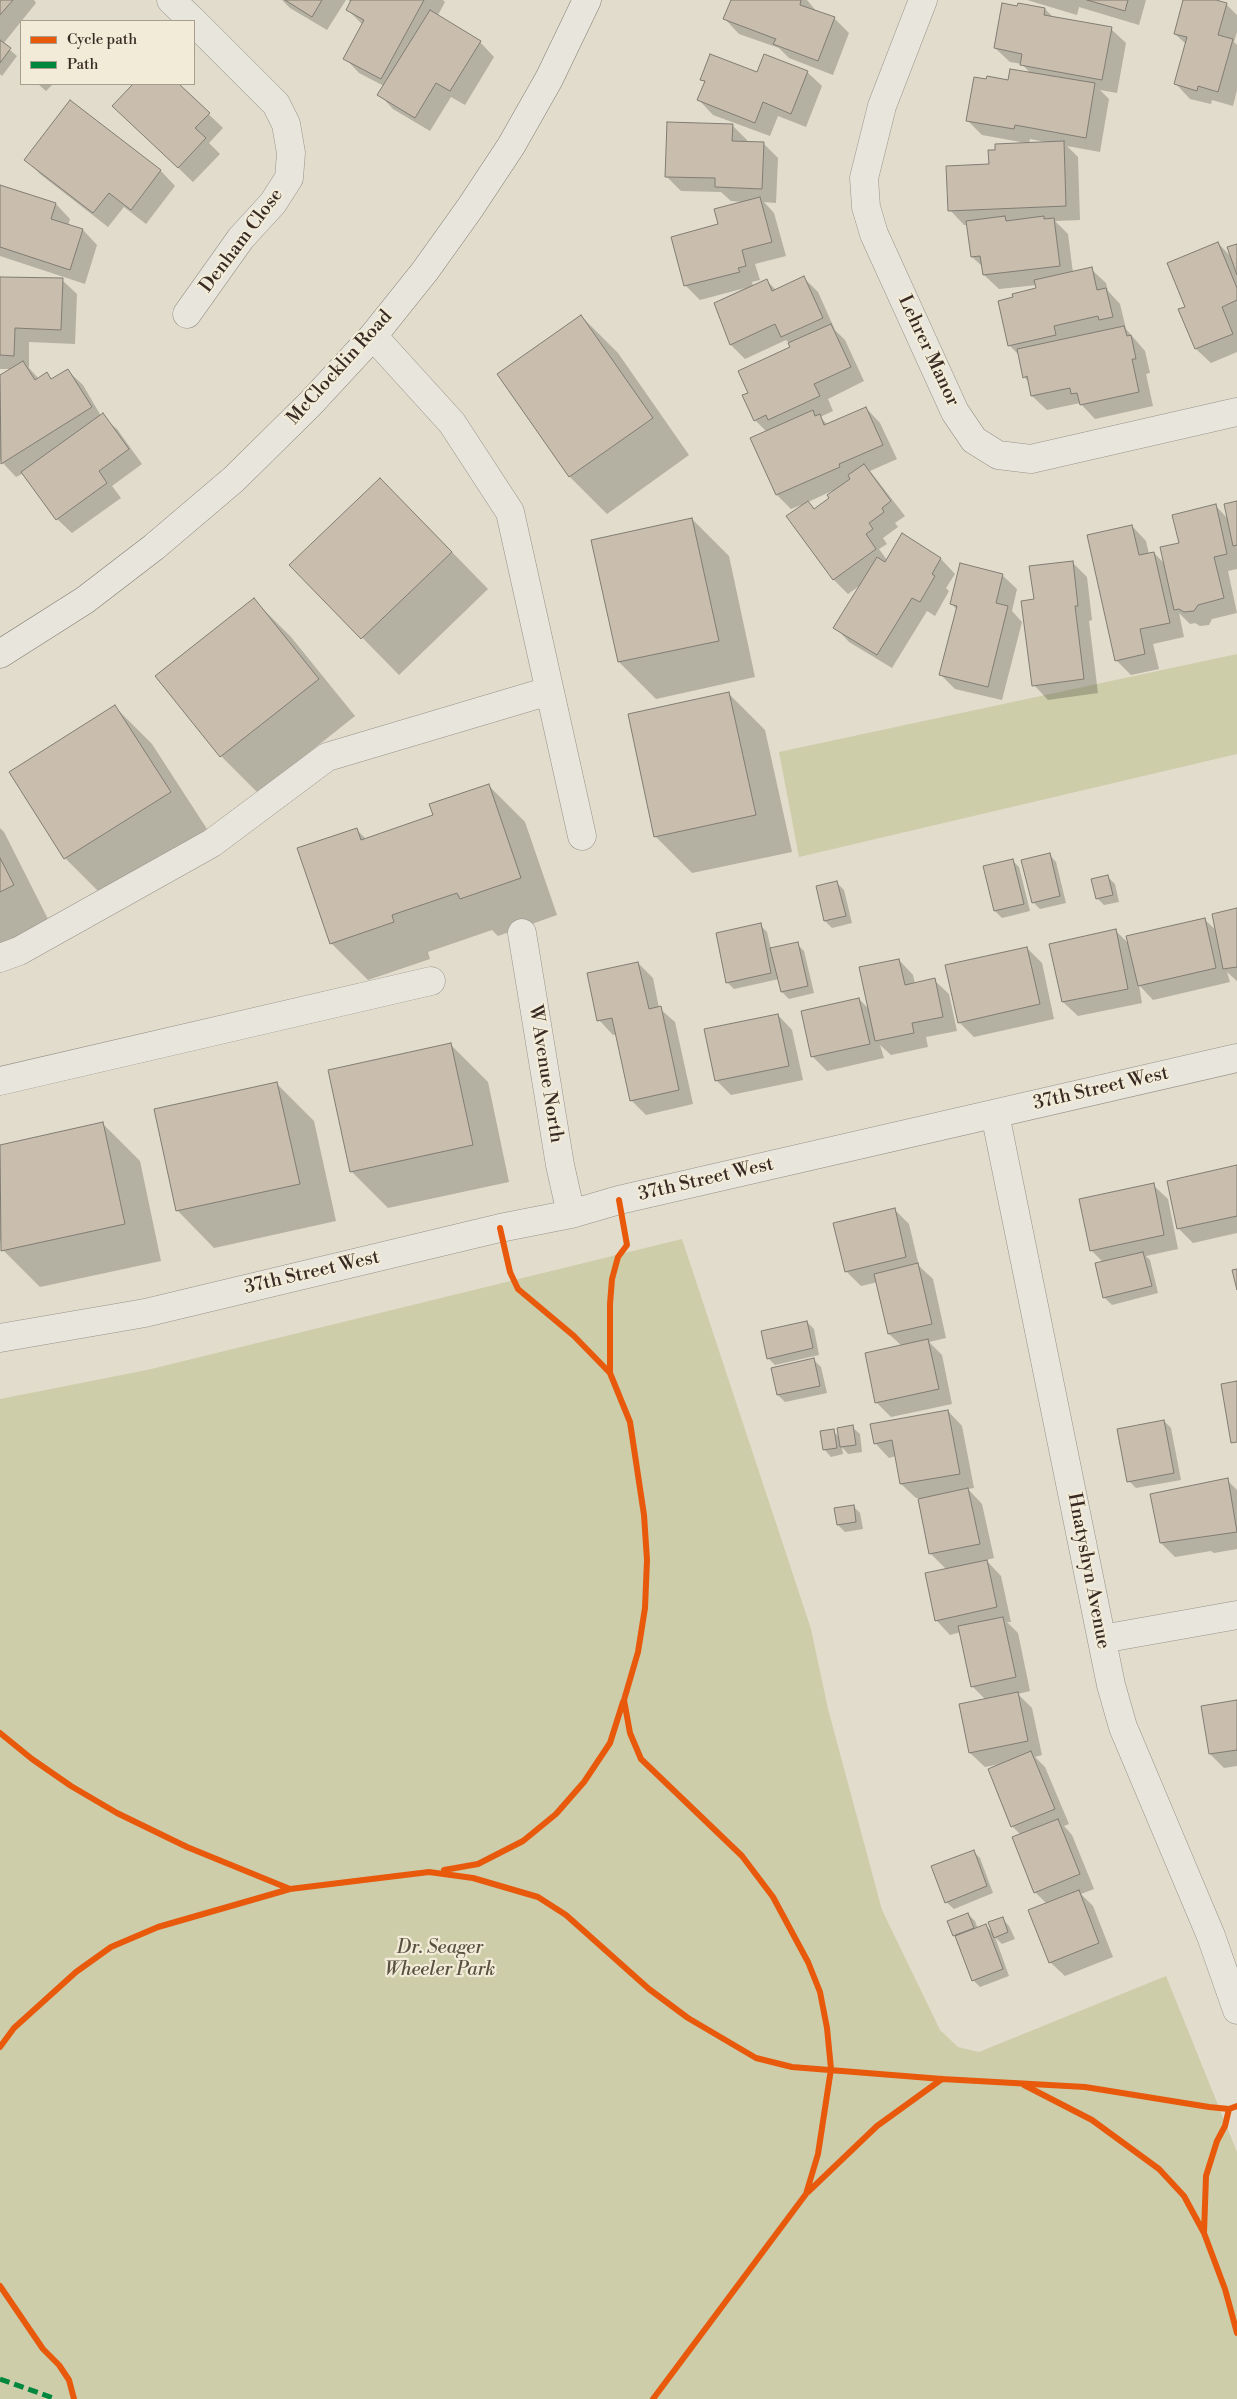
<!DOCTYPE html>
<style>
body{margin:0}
#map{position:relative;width:1237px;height:2399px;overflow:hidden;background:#e1dccb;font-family:"Libre Bodoni",serif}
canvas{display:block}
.legend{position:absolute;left:20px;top:20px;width:175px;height:65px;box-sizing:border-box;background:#f1ebd8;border:1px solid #a79e90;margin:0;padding:6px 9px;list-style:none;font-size:15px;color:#392b24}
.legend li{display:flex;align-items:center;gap:10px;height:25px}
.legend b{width:25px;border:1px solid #a79e90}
</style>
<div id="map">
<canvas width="1237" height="2399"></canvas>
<ul class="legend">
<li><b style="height:6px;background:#e8590c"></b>Cycle path</li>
<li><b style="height:6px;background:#00873e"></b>Path</li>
</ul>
</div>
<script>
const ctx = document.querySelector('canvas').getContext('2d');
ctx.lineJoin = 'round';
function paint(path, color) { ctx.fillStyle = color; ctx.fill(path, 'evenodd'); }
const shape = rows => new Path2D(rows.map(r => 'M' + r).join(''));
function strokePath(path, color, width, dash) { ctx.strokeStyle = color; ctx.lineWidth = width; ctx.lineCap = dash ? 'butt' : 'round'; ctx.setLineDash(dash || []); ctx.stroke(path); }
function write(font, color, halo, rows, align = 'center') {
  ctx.font = font + ' "Libre Bodoni",serif'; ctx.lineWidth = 4.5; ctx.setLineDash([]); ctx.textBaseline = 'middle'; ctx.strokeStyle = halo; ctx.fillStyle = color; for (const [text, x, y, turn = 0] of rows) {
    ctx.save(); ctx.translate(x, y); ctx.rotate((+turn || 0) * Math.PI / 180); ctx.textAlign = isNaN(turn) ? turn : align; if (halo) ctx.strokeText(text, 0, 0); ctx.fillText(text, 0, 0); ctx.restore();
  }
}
paint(shape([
 [1237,654,1237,754,799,857,779,752],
 [682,1239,811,1629,828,1709,882,1910,940,2030,958,2047,979,2052,1166,1976,1237,2152,1237,2399,0,2399,0,1399,147,1370]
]), '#cdcdaa');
paint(shape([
 [0,0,34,0,36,3,3,44,17,56,2,76,0,74],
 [282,0,346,0,327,30,290,8],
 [348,0,443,0,445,2,437,17,480,42,494,57,465,105,451,97,430,131,393,109,379,94,384,86,359,73,345,58,362,24,347,9,351,2],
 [732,0,807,0,817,12,834,18,849,33,833,75,789,58,779,48,739,34,725,19],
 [1027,0,1146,0,1139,25,1079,7,1077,15],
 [1185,0,1211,0,1226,4,1237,15,1237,32,1234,42,1237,45,1237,90,1233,106,1212,100,1211,104,1190,99,1176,84,1187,45,1175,34],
 [1045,9,1054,18,1111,29,1126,43,1117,93,1100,90,1109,99,1100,152,1067,146,1078,157,1080,220,1055,221,1068,234,1073,273,1091,269,1106,283,1108,291,1120,304,1126,329,1145,351,1150,373,1146,374,1153,406,1095,419,1080,403,1047,410,1032,396,1030,383,1024,377,1019,355,1009,345,1038,289,1037,285,999,289,984,275,983,267,972,257,968,225,964,225,950,210,990,166,1026,143,982,135,968,121,1009,81,1030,73,1022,64,1010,62,995,48],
 [1030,139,1046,142,1029,144],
 [807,72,822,86,806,127,778,116,770,136,713,115,699,100,705,83,702,79],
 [38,84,53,84,46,91],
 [135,84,177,84,223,128,209,143,220,154,193,182,114,106],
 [70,102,161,171,175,186,146,224,124,207,108,227,40,174,26,159],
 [732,125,747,140,747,143,763,143,778,158,776,203,764,202,774,213,786,256,755,264,760,280,752,282,753,286,766,280,776,290,803,277,818,292,835,330,845,340,864,381,828,399,833,411,820,417,828,425,866,408,880,423,897,459,870,471,905,516,895,523,898,527,883,538,887,544,879,549,887,560,902,535,941,559,955,574,946,588,949,591,935,616,927,611,892,668,849,642,835,627,862,584,848,594,834,580,788,516,804,504,791,509,777,495,767,432,755,420,750,393,791,348,790,344,786,340,745,359,731,345,715,303,745,288,700,300,685,285,719,225,743,202,731,201,721,192,681,191,667,177],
 [834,490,830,499,815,509,808,502],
 [0,186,56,204,70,219,68,226,83,230,97,245,85,284,0,256],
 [1218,243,1232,258,1237,245,1237,352,1211,363,1196,349,1180,310,1187,307],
 [0,278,62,280,77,294,75,344,29,342,29,368,39,379,47,374,53,380,68,371,83,385,101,416,117,429,142,464,112,486,121,498,72,533,57,519,24,473,16,477,0,460,0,376,12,369,0,369],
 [581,316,618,353,689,455,607,514,570,477],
 [1237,502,1237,569,1228,571,1237,613,1212,619,1209,625,1200,626,1195,623,1190,624,1179,613,1184,637,1153,644,1159,669,1131,675,1116,660,1132,526,1146,541,1149,554,1154,553,1165,564,1180,544,1216,506,1228,519],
 [417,516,488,589,399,675,291,565],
 [692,519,729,556,755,677,656,699,619,662],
 [1072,562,1087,577,1092,620,1089,621,1098,693,1048,700,1034,685,1035,600],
 [1002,575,1017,589,1012,611,1022,622,1002,700,955,689,941,675,957,610,951,603],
 [254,600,291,637,355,716,258,793,221,756],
 [728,693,765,730,792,852,692,873,655,836],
 [115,707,152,744,207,829,102,895,65,858],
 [488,785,525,822,557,915,498,936,492,930,428,952,430,959,368,980,331,943,357,830,366,839,435,815],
 [0,828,4,832,50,923,0,948],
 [1049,854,1056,862,1066,903,1040,909,1033,902],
 [1012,860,1019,867,1030,911,1002,918,995,911,985,867],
 [1108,877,1115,884,1119,902,1104,905,1097,898],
 [837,883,844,890,852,923,832,928,825,921],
 [1237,910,1237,981,1227,972,1230,982,1153,1000,1139,985,1142,1003,1078,1016,1063,1002,1051,945,1116,931,1130,945,1204,919,1217,931],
 [760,925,767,932,771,949,797,944,804,951,814,993,789,999,782,992,779,979,734,989,727,982],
 [1027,948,1042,963,1054,1019,974,1037,959,1022],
 [899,960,913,975,915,984,934,980,949,994,957,1031,926,1037,928,1047,891,1055,880,1045,884,1058,827,1071,812,1056,859,999,870,1010],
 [638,963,653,978,659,1008,675,1022,693,1104,646,1115,631,1100,617,1034,613,1035,599,1020],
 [778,1015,792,1030,803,1080,731,1095,716,1080],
 [451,1045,488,1082,509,1182,388,1208,351,1171],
 [277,1084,314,1121,336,1221,214,1248,177,1210],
 [103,1124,140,1161,161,1261,40,1287,3,1250,0,1239,0,1146],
 [1237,1167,1237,1233,1193,1243,1178,1228],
 [1153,1185,1168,1199,1178,1249,1146,1256,1150,1260,1158,1293,1112,1305,1105,1298,1103,1262,1091,1250],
 [894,1209,909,1224,919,1266,933,1279,946,1338,929,1342,942,1355,952,1404,891,1417,876,1402,902,1346,889,1334,878,1282,861,1286,847,1272,835,1224],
 [807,1322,814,1329,819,1355,775,1365,768,1358],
 [814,1360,821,1367,827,1393,785,1402,778,1395],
 [948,1411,962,1426,974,1488,968,1489,982,1504,994,1558,986,1560,1001,1576,1011,1622,1007,1622,1018,1633,1030,1691,1018,1694,1032,1708,1042,1755,1035,1757,1045,1767,1069,1824,1064,1826,1072,1835,1094,1889,1081,1894,1093,1906,1113,1957,1065,1976,1050,1962,1047,1904,1035,1892,1021,1835,1012,1826,1001,1764,985,1767,970,1753,986,1700,972,1686,961,1632,950,1635,936,1620,947,1570,931,1554,919,1498,916,1498,901,1484,896,1456,889,1458,875,1443],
 [1164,1421,1171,1428,1181,1480,1136,1488,1129,1481],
 [852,1427,860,1434,862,1452,848,1454,842,1447,843,1454,831,1457,824,1449,833,1431,839,1437],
 [1227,1480,1237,1490,1237,1549,1214,1553,1211,1551,1175,1557,1161,1543],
 [853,1506,860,1513,863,1529,845,1532,838,1525],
 [1237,1701,1237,1766,1224,1768,1210,1754],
 [973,1851,980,1858,993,1893,954,1909,946,1902],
 [968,1914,975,1921,978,1929,986,1926,993,1933,1002,1918,1009,1926,1015,1939,1002,1944,995,1937,1009,1976,980,1987,973,1980,949,1922]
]), '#0003');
const building = shape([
 [0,0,13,0,0,15,0,0],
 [285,0,322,0,312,17,285,0],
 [351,0,424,0,381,79,343,59,364,20,346,10,351,0],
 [731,0,801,0,800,5,835,17,818,61,773,44,776,39,723,19,731,0],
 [1087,0,1128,0,1125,11,1087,0],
 [1183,0,1216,0,1227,3,1218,35,1233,39,1218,92,1198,86,1197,91,1174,84,1187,37,1174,34,1183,0],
 [1002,3,1017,6,1018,3,1045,8,1044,15,1112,27,1102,80,1020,65,1022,54,994,48,1002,3],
 [430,10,481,41,450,91,436,83,415,118,377,95,430,10],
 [0,40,11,48,0,63,0,40],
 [710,54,757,72,764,54,808,71,791,114,763,102,755,123,697,100,705,81,700,80,710,54],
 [1010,69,1095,83,1086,138,1015,125,1014,129,966,121,974,77,986,79,987,76,1008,80,1010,69],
 [133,84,179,84,210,113,195,128,206,138,178,168,112,106,133,84],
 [70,100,161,170,131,210,109,193,93,213,24,160,70,100],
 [667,122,733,124,732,141,764,142,762,189,715,187,715,178,665,177,667,122],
 [1064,141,1066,206,948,211,946,166,989,164,988,150,995,150,995,144,1064,141],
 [0,185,56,203,51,219,83,229,70,270,0,247,0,185],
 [760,197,772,242,742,250,746,266,738,268,740,272,684,286,671,237,718,224,714,209,760,197],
 [1005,216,1006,221,1044,216,1044,219,1054,218,1060,266,983,275,980,256,971,257,966,221,1005,216],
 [1218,242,1237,288,1237,300,1222,307,1233,334,1195,349,1178,309,1185,307,1167,263,1218,242],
 [1237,244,1237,275,1227,247,1237,244],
 [1092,267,1097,290,1106,288,1113,317,1099,320,1098,316,1054,326,1056,335,1008,346,998,301,1013,297,1012,294,1036,288,1034,280,1092,267],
 [804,276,823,318,781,337,775,324,730,345,714,303,767,279,772,291,804,276],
 [0,277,63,278,61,330,15,328,14,356,0,355,0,277],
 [581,315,653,418,569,477,497,374,581,315],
 [831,324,851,367,814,384,820,396,768,420,766,415,754,421,742,395,748,393,738,371,790,347,788,343,831,324],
 [1124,326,1127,336,1131,335,1136,359,1132,359,1139,392,1080,405,1077,393,1071,394,1070,388,1031,396,1027,376,1023,378,1017,349,1124,326],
 [23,361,35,380,47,372,51,379,68,369,92,407,1,464,0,375,23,361],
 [866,407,883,445,839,464,840,467,776,495,750,438,813,410,815,416,820,414,824,425,866,407],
 [103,413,129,449,99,471,107,483,56,520,21,472,103,413],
 [864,464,891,501,882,508,884,512,869,523,873,529,866,534,876,549,833,580,786,516,808,501,814,509,829,498,827,495,850,479,848,475,864,464],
 [380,478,452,552,361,639,289,565,380,478],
 [1237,501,1237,545,1233,546,1224,504,1237,501],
 [1216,504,1227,554,1214,557,1224,598,1198,605,1194,611,1184,612,1179,609,1174,610,1160,547,1179,543,1172,515,1216,504],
 [692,518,719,641,618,662,591,540,692,518],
 [1132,525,1139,555,1154,552,1170,623,1140,629,1145,654,1115,661,1087,535,1132,525],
 [902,533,941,558,932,574,935,576,920,602,912,598,877,655,833,628,877,557,885,562,902,533],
 [1073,561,1078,606,1075,606,1084,679,1032,686,1021,601,1034,599,1029,566,1073,561],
 [960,563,1003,574,996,603,1008,606,988,687,939,675,957,606,950,604,960,563],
 [254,598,319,679,220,757,155,676,254,598],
 [729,692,756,815,654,837,628,714,729,692],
 [115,705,171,792,64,859,9,772,115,705],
 [489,784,521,878,460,899,457,893,392,915,394,922,330,944,297,848,357,828,361,840,433,815,429,804,489,784],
 [1050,853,1060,896,1032,903,1021,860,1050,853],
 [0,858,14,885,0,892,0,858],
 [1013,859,1024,904,994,911,983,866,1013,859],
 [1108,875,1113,895,1096,899,1091,879,1108,875],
 [837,881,846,916,824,921,816,886,837,881],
 [1237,908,1237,967,1223,969,1212,914,1237,908],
 [1205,918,1216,968,1138,986,1126,936,1205,918],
 [761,923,771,973,726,983,716,933,761,923],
 [1116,929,1128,989,1062,1002,1049,944,1116,929],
 [798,942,808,986,781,992,770,948,798,942],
 [1027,947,1040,1004,958,1023,945,965,1027,947],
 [899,959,905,985,935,978,943,1017,912,1023,914,1033,875,1041,859,967,899,959],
 [638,962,649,1009,661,1006,679,1090,630,1101,612,1018,597,1021,587,973,638,962],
 [859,998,870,1044,811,1057,801,1011,859,998],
 [778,1014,789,1066,715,1081,704,1029,778,1014],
 [451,1043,473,1145,350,1172,328,1070,451,1043],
 [277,1082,300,1184,176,1211,154,1109,277,1082],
 [103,1122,125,1224,1,1251,0,1145,103,1122],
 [1237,1165,1237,1216,1177,1229,1167,1181,1237,1165],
 [1154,1183,1164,1235,1090,1251,1079,1199,1154,1183],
 [895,1208,906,1257,845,1272,833,1223,895,1208],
 [1143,1252,1152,1286,1103,1298,1095,1263,1143,1252],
 [918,1263,932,1324,888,1334,874,1274,918,1263],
 [1237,1269,1237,1290,1232,1270,1237,1269],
 [807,1321,813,1348,767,1359,761,1331,807,1321],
 [928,1339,939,1389,875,1403,865,1353,928,1339],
 [814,1358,820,1386,777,1395,771,1368,814,1358],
 [1237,1381,1237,1442,1231,1443,1221,1384,1237,1381],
 [948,1410,960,1474,900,1484,892,1440,874,1444,870,1424,948,1410],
 [1164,1420,1174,1473,1127,1482,1117,1429,1164,1420],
 [853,1425,856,1445,840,1447,837,1428,853,1425],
 [834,1429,837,1448,823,1450,820,1431,834,1429],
 [1228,1478,1237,1532,1160,1543,1150,1494,1228,1478],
 [968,1488,980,1544,929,1554,918,1499,968,1488],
 [854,1505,856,1522,837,1525,834,1508,854,1505],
 [987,1560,997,1607,935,1621,925,1573,987,1560],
 [1003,1617,1016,1677,971,1687,958,1626,1003,1617],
 [1018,1692,1028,1741,969,1753,959,1704,1018,1692],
 [1237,1700,1237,1750,1209,1754,1201,1706,1237,1700],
 [1031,1751,1055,1809,1011,1827,988,1769,1031,1751],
 [1058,1819,1080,1874,1034,1893,1012,1837,1058,1819],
 [974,1850,987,1886,945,1903,931,1866,974,1850],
 [1079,1890,1099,1943,1049,1963,1028,1910,1079,1890],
 [968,1913,974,1928,953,1936,947,1921,968,1913],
 [1003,1917,1008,1932,994,1938,988,1922,1003,1917],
 [986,1924,1003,1969,972,1981,955,1936,986,1924]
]);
paint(building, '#c9bdae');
strokePath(building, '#817c73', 1);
const street = shape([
 [171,0,193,21],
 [923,0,882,106,864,178,866,207,874,234,955,412,974,440,998,455,1031,459,1237,412],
 [187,314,241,238,273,203,289,178,291,153,286,124,276,104,194,22],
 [373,336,452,423,510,512,582,836],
 [522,933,560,1165,571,1214],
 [0,958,19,951,212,843,327,757,549,691],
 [0,1081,431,981],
 [995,1114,1111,1685,1123,1727,1211,1936,1237,2010],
 [0,1338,145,1313,500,1228,571,1214,619,1200,1237,1058],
 [1102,1639,1237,1615]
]);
const secondary = shape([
 [0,654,85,600,154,547,234,479,310,404,373,336,425,271,470,208,511,146,549,79,587,0]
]);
strokePath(street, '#98938a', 29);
strokePath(secondary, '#817c73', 29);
strokePath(street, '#e8e5dd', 28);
strokePath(secondary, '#e8e5dd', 28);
strokePath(shape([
 [0,2379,56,2399]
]), '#00873e', 5, [10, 5]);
strokePath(shape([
 [619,1200,627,1245,618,1257,612,1279,610,1304,610,1373,630,1422,644,1515,647,1560,645,1608,638,1652,624,1700,630,1733,641,1759,742,1856,773,1897,808,1962,820,1992,827,2028,831,2069,818,2154,806,2194,653,2399],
 [500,1228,510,1272,518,1289,574,1336,610,1373],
 [0,1733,32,1759,71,1786,117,1813,187,1847,290,1889],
 [444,1870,478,1864,523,1841,556,1814,584,1782,610,1743,623,1702],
 [0,2047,14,2028,76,1972,111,1947,158,1927,290,1889,429,1872,473,1878,538,1897,566,1915,649,1989,688,2018,756,2058,792,2067,942,2079,1085,2087,1209,2107,1229,2109,1237,2106],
 [1024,2085,1092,2120,1159,2169,1184,2196,1204,2233],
 [1229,2109,1225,2126,1217,2141,1206,2176,1204,2233,1225,2289,1237,2333],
 [808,2192,877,2126,942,2079],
 [0,2286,43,2349,59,2365,69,2380,74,2399]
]), '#e8590c', 6);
write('19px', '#392b24', '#f1ebd8', [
 ["Denham Close",242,241,-53],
 ["Lehrer Manor",928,351,65],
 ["McClocklin Road",340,368,-48],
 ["W Avenue North",545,1074,81],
 ["37th Street West",1101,1089,-13],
 ["37th Street West",706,1180,-13],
 ["37th Street West",312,1273,-13],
 ["Hnatyshyn Avenue",1088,1571,79]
]);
write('italic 19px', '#5a503f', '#f1ebd8', [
 ["Dr. Seager",440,1948],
 ["Wheeler Park",440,1970]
]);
</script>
